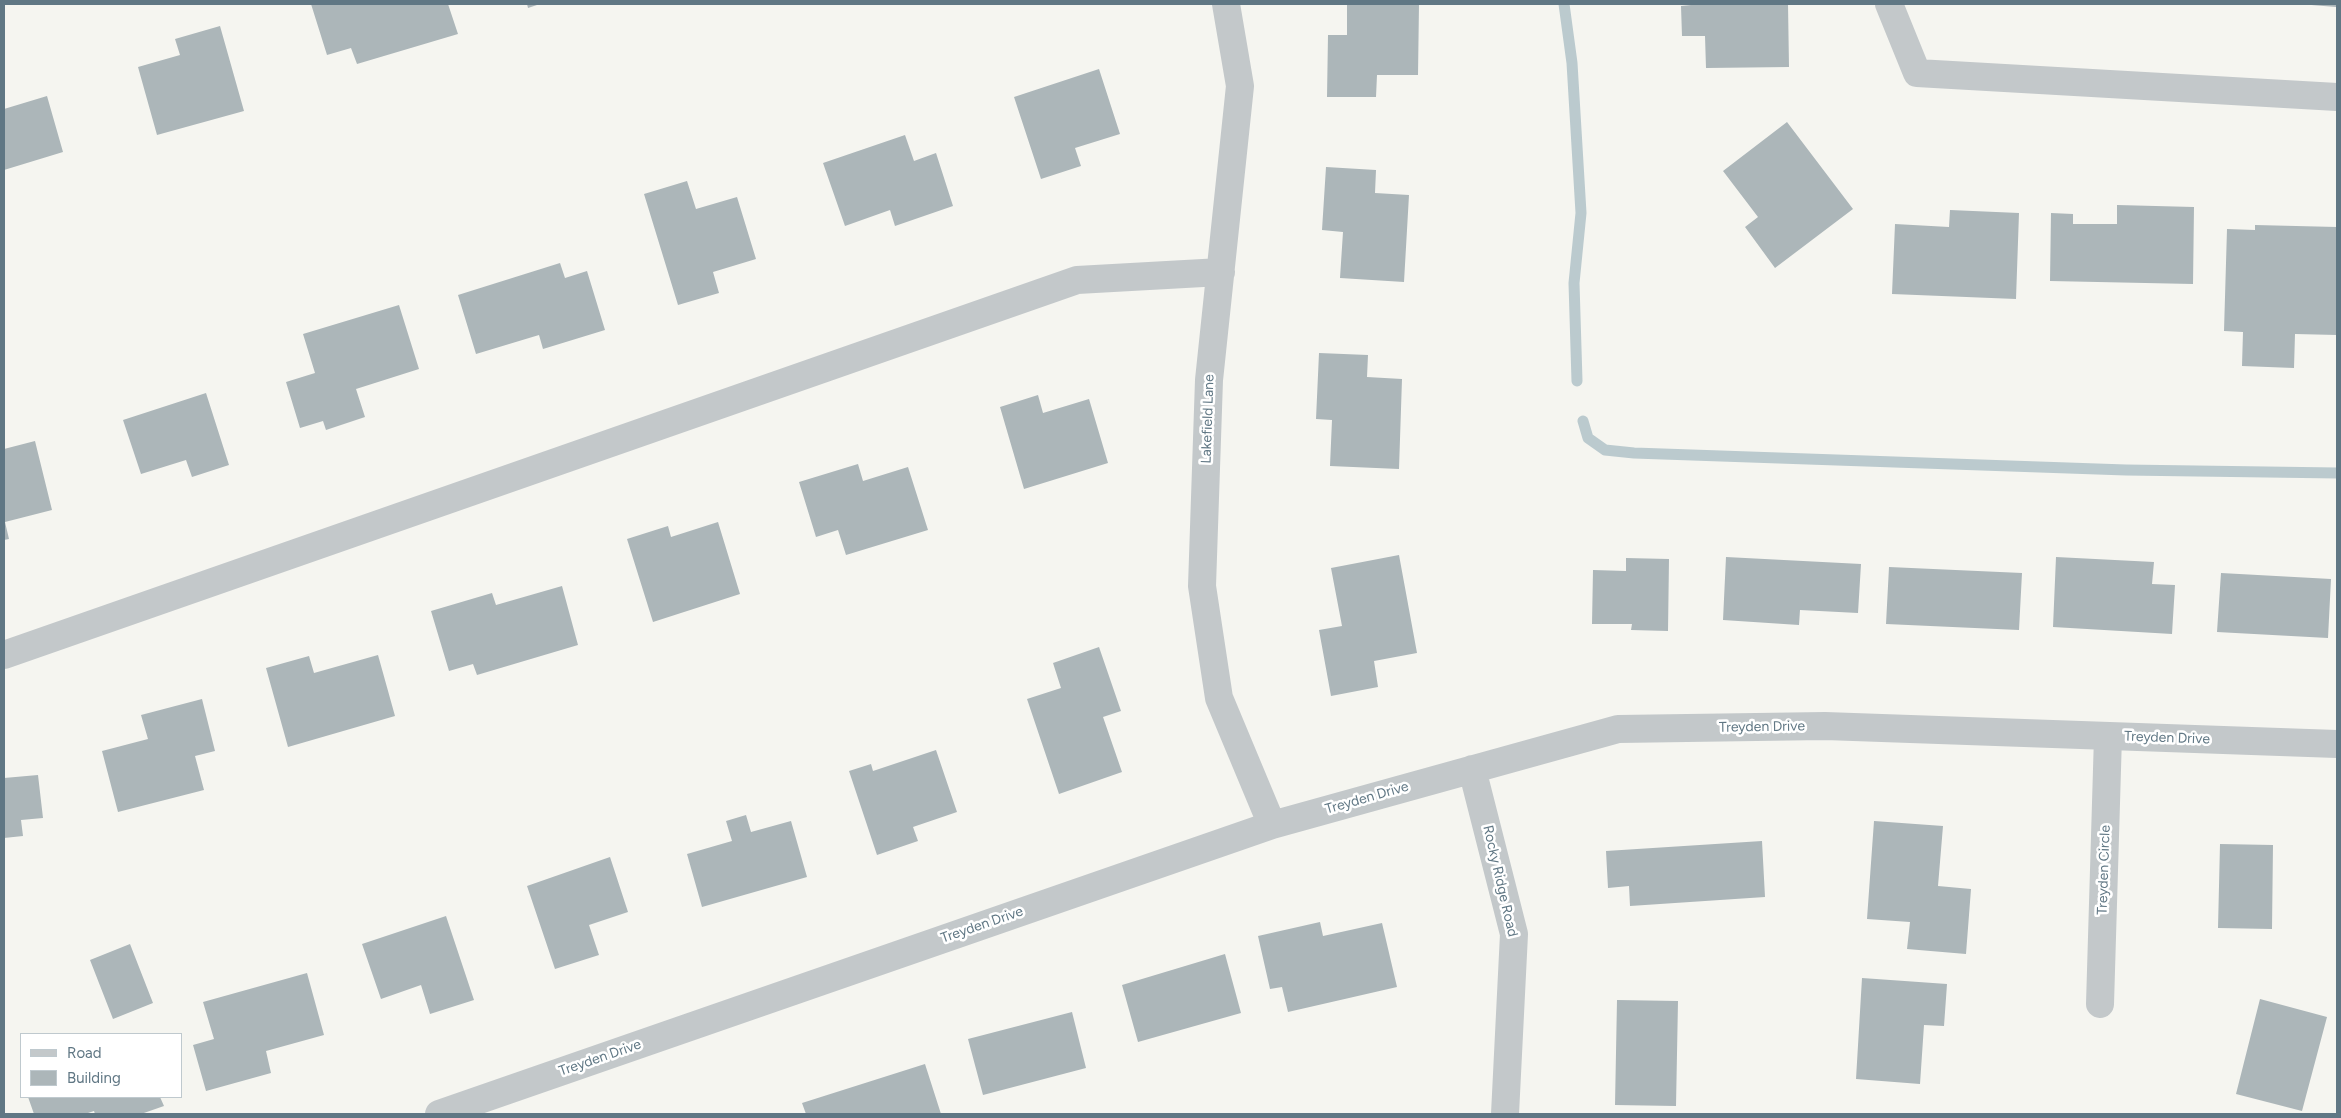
<!DOCTYPE html>
<style>
body{margin:0}
#map{position:relative;width:2341px;height:1118px;overflow:hidden;background:#f5f5f0;font-family:Figtree,sans-serif}
canvas{display:block}
.frame{position:absolute;inset:0;border:5px solid #607784;pointer-events:none}
.legend{position:absolute;left:20px;top:1033px;width:162px;height:65px;box-sizing:border-box;background:#fff;border:1px solid #bfc9ce;margin:0;padding:6px 9px;list-style:none;font-size:15px;color:#607784}
.legend li{display:flex;align-items:center;gap:10px;height:25px}
.legend b{width:25px;border:1px solid #bfc9ce}
</style>
<div id="map">
<canvas width="2341" height="1118"></canvas>
<div class="frame"></div>
<ul class="legend">
<li><b style="height:6px;background:#c3c8ca"></b>Road</li>
<li><b style="height:14px;background:#acb6b9"></b>Building</li>
</ul>
</div>
<script>
const ctx = document.querySelector('canvas').getContext('2d');
ctx.lineJoin = 'round';
const shape = rows => new Path2D(rows.map(r => 'M' + r).join(''));
function strokePath(path, color, width, dash) { ctx.strokeStyle = color; ctx.lineWidth = width; ctx.lineCap = dash ? 'butt' : 'round'; ctx.setLineDash(dash || []); ctx.stroke(path); }
function paint(path, color) { ctx.fillStyle = color; ctx.fill(path, 'evenodd'); }
function write(font, color, halo, rows, align = 'center') {
  ctx.font = font + ' Figtree,sans-serif'; ctx.lineWidth = 5; ctx.setLineDash([]); ctx.textBaseline = 'middle'; ctx.strokeStyle = halo; ctx.fillStyle = color; for (const [text, x, y, turn = 0] of rows) {
    ctx.save(); ctx.translate(x, y); ctx.rotate((+turn || 0) * Math.PI / 180); ctx.textAlign = isNaN(turn) ? turn : align; if (halo) ctx.strokeText(text, 0, 0); ctx.fillText(text, 0, 0); ctx.restore();
  }
}
strokePath(shape([
 [1564,4,1572,63,1581,213,1574,283,1577,381],
 [1583,421,1588,438,1605,450,1634,453,2126,470,2337,473]
]), '#bbcace', 11);
paint(shape([
 [311,4,448,4,458,34,357,64,351,48,327,55],
 [527,4,540,4,528,8],
 [1347,4,1419,4,1418,75,1377,75,1376,97,1327,97,1328,35,1347,35],
 [1691,4,1788,4,1789,67,1706,68,1705,36,1682,36,1681,6,1691,5],
 [2299,4,2336,4,2336,7],
 [220,26,244,111,157,135,138,67,180,55,175,39],
 [1099,69,1120,134,1075,148,1081,166,1041,179,1014,97],
 [47,96,63,152,4,170,4,109],
 [1787,122,1853,209,1775,268,1745,227,1758,217,1723,171],
 [905,135,914,161,936,153,953,206,895,226,890,210,845,226,823,163],
 [1326,167,1376,170,1375,193,1409,195,1404,282,1340,278,1343,232,1322,230],
 [687,181,696,209,737,197,756,259,713,272,719,293,678,305,644,194],
 [2117,205,2194,207,2193,284,2050,281,2051,213,2073,214,2073,224,2117,224],
 [1950,210,2019,213,2016,299,1892,294,1895,224,1949,227],
 [2255,225,2337,227,2337,335,2295,334,2294,368,2242,366,2243,332,2224,331,2227,229,2255,230],
 [560,263,565,278,587,271,605,330,543,349,539,335,476,354,458,295],
 [399,305,419,369,356,389,365,417,326,430,323,421,300,428,286,382,315,373,303,334],
 [1319,353,1368,355,1367,377,1402,379,1399,469,1330,466,1332,420,1316,419],
 [206,393,229,465,192,477,186,460,141,474,123,420],
 [1038,395,1043,413,1089,399,1108,463,1024,489,1000,407],
 [35,441,52,510,5,522,9,539,4,540,4,449],
 [858,464,863,481,908,467,928,530,846,555,838,530,816,537,799,482],
 [718,522,740,594,653,622,627,539,668,526,671,537],
 [1399,555,1417,653,1374,661,1378,687,1331,696,1319,630,1342,626,1331,568],
 [1726,557,1861,564,1858,613,1800,610,1799,625,1723,620],
 [2056,557,2154,562,2152,584,2175,585,2172,634,2053,627],
 [1626,558,1669,559,1668,631,1631,630,1632,624,1592,624,1593,570,1626,571],
 [1889,567,2022,573,2019,630,1886,624],
 [2221,573,2331,579,2328,638,2217,632],
 [562,586,578,645,477,675,473,664,449,671,431,611,492,593,496,605],
 [1099,647,1121,711,1103,717,1122,772,1059,794,1027,699,1061,688,1053,663],
 [378,655,395,716,288,747,266,668,309,656,314,673],
 [202,699,215,751,195,756,204,790,118,812,102,751,148,739,141,715],
 [936,750,957,812,913,827,918,841,877,855,849,771,871,764,873,771],
 [38,775,43,818,21,820,23,836,4,838,4,778],
 [746,815,751,832,791,821,807,877,702,907,687,854,732,841,726,821],
 [1874,821,1943,826,1938,886,1971,889,1966,954,1907,949,1910,922,1867,919],
 [1762,841,1765,897,1630,906,1629,886,1608,888,1606,851],
 [2220,844,2273,845,2272,929,2218,928],
 [610,857,628,912,589,925,599,955,555,969,527,886],
 [446,916,474,1000,430,1014,421,985,381,999,362,944],
 [1320,922,1323,936,1382,923,1397,987,1288,1012,1282,987,1270,989,1258,936],
 [130,944,153,1003,113,1019,90,960],
 [1225,954,1241,1013,1138,1042,1122,985],
 [307,973,324,1035,266,1051,271,1073,206,1091,193,1045,214,1039,203,1002],
 [1862,978,1947,984,1944,1026,1924,1025,1920,1084,1856,1079],
 [2260,999,2327,1017,2302,1111,2236,1094],
 [1617,1000,1678,1001,1676,1106,1615,1105],
 [1072,1012,1086,1068,983,1095,968,1039],
 [925,1064,941,1114,806,1114,802,1103],
 [28,1097,160,1097,164,1106,141,1114,95,1114,94,1111,85,1114,34,1114]
]), '#acb6b9');
strokePath(shape([
 [1226,4,1240,86,1209,380,1202,586,1219,698,1272,825],
 [1889,4,1917,73,2337,97],
 [4,655,1077,280,1221,272],
 [1472,769,1514,934,1505,1114],
 [2100,1004,2108,736],
 [439,1114,1272,825,1618,729,1825,726,2337,744]
]), '#c3c8ca', 28);
write('14px', '#607784', '#fff', [
 ["Lakefield Lane",1208,419,-88],
 ["Treyden Drive",1762,727,-1],
 ["Treyden Drive",2167,738,2],
 ["Treyden Drive",1367,798,-16],
 ["Treyden Circle",2104,870,-88],
 ["Rocky Ridge Road",1500,881,77],
 ["Treyden Drive",982,925,-19],
 ["Treyden Drive",600,1058,-19]
]);
</script>
